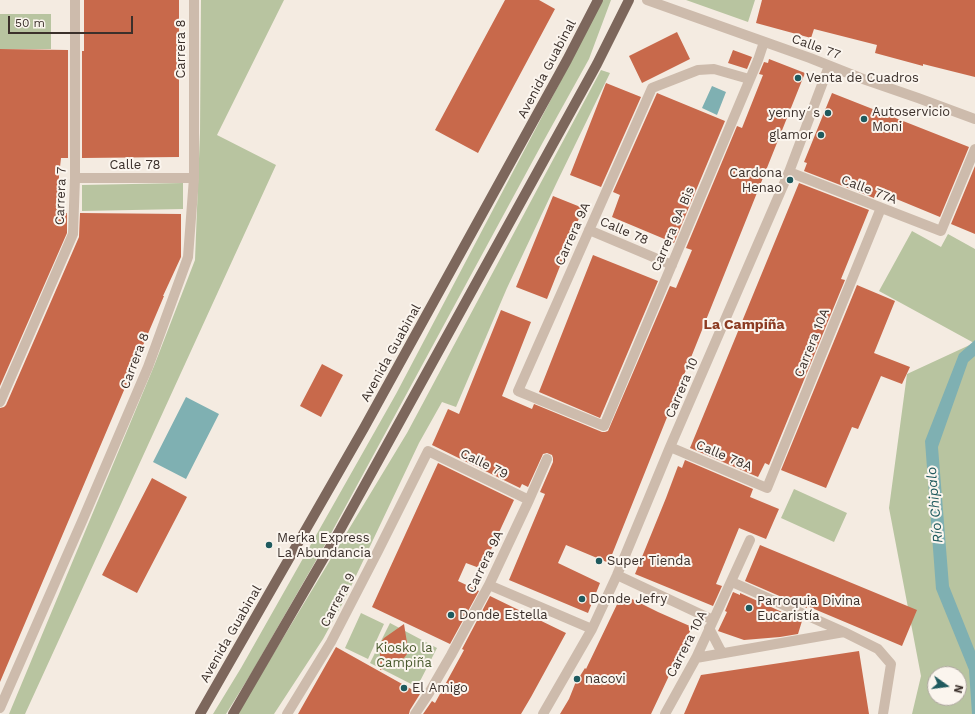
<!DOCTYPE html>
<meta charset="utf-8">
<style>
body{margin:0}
#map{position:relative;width:975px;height:714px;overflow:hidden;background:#f4ebe1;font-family:"Work Sans",sans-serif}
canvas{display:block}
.north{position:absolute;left:927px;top:666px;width:40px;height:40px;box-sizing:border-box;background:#fbf5ee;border:1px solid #aea6a0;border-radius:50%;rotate:104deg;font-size:11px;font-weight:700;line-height:16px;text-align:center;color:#3b302b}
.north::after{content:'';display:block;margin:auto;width:14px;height:18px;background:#1f5a5e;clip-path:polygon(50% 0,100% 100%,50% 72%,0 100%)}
.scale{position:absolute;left:8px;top:16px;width:125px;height:18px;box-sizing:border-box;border:2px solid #3b302b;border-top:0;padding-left:5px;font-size:12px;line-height:14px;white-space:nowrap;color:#3b302b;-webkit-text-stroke:3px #fbf5ee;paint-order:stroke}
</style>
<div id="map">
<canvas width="975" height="714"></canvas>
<div class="north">N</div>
<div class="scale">50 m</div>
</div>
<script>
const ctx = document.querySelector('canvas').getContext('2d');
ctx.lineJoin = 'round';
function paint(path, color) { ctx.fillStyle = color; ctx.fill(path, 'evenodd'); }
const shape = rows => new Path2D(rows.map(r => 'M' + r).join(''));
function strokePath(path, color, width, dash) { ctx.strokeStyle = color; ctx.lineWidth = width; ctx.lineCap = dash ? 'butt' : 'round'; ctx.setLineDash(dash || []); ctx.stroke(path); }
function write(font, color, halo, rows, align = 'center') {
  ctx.font = font + ' "Work Sans",sans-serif'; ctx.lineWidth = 4; ctx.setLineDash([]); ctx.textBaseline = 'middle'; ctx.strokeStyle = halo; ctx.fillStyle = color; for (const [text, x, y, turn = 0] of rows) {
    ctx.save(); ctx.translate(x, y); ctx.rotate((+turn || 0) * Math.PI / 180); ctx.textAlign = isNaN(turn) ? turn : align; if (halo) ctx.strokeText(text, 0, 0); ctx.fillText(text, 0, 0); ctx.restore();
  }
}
paint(shape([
 [201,0,284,0,217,135,276,165,25,714,9,714,154,366,195,260,200,133],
 [596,0,611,0,589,59,543,142,322,550,252,672,226,714,213,714,241,668,396,394,576,52],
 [686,0,755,0,748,22],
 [0,14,51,14,51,49,0,49],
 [601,70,610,73,557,182,507,288,456,407,442,402,419,443,345,599,323,639,274,714,237,714,407,433],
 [183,183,183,209,82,211,82,185],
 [912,231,941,247,948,234,975,249,975,714,912,714,921,676,889,508,907,374,974,343,879,291],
 [935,674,959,674,959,698,935,698],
 [794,489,847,513,834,542,781,518],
 [361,613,384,624,368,659,345,648],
 [390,623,437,648,417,687,370,663]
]), '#b8c4a0');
paint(shape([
 [712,86,726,92,717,115,702,108],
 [975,340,975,356,968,362,938,447,949,586,975,651,975,714,972,714,969,670,936,589,925,441,959,354],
 [186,397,219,414,186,479,153,462]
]), '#7fb0b2');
paint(shape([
 [84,0,179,0,179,157,82,158,82,51,84,51],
 [505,0,539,0,555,9,478,153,435,130],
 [762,0,975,0,975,77,923,64,923,66,875,53,877,45,814,29,811,38,756,23],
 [677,32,690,59,642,83,629,56],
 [0,49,68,50,68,158,61,158,59,176,58,213,67,213,67,233,0,386],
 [733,50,752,57,747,69,728,63],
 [769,59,805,73,611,557,609,563,566,545,558,563,600,583,588,613,509,580,545,494,540,492,553,462,553,458,552,455,547,453,543,454,528,487,522,484,520,488,432,445,448,409,459,414,501,310,531,322,502,396,532,409,534,404,602,432,605,432,608,431,670,286,676,288,692,250,686,248,737,126,742,128,763,75,759,74,764,62,768,63],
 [606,83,641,97,601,187,570,175],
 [657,93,725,121,674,243,612,217,620,195,613,192],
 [832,93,969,147,940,217,877,191,874,198,804,171,807,163,804,162],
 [975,166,975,234,951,224],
 [799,183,869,210,841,279,845,280,769,465,765,463,758,477,690,448],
 [553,196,583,208,547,299,516,287],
 [80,213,181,214,181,257,163,296,164,296,0,682,0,408,4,407,6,405,79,237],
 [593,255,658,281,600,418,539,392],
 [857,285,895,301,874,353,910,367,902,384,881,376,858,429,852,427,826,488,781,470],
 [322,364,343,375,321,417,300,406],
 [685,460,753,489,750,497,779,509,766,539,739,528,716,584,722,586,713,606,635,574,666,498,678,466,682,468],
 [438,463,514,500,482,569,466,563,458,581,479,591,450,644,372,607],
 [152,478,187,497,137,593,102,575],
 [760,545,917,610,902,646,807,606,807,608,745,581],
 [733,592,740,595,740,593,802,621,798,634,780,637,744,640,718,631,727,612,725,611],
 [622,594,658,612,692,627,651,714,560,714,569,699,575,684,585,668,586,669],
 [490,596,566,633,531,697,521,714,423,714,432,701,435,703,464,650,462,649],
 [404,624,408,649,407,654,404,658,401,660,380,670,380,646,381,642,384,638],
 [336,647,420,694,410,710,409,714,298,714],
 [859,651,869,714,684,714,701,675]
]), '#c8694b');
strokePath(shape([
 [647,0,810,58,863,79,918,98,975,119],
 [749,79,714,69,698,70,652,88,518,391,604,426,758,60,764,42],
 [789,172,941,231,975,149],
 [75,178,194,178],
 [589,230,672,265],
 [0,402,73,234,75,178,75,0],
 [670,447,767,488,881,208],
 [617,575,713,620],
 [732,582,844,632,878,649,891,664,883,714],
 [489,585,592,629],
 [709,628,722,653],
 [696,658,844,632],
 [0,708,83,519,148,367,188,257,194,178,194,0],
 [287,714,331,642,378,551,428,451,529,500],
 [415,714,429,693,451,655,489,585,529,500,547,459],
 [543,714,592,629,617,575,670,447,789,172,829,66],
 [665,714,696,658,750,540]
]), '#cdbbac', 10);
strokePath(shape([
 [200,714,364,428,567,60,598,0],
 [233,714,340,530,597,64,629,0]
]), '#7d675c', 10);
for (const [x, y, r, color] of [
 [798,78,4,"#1f5a5e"],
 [828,113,4,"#1f5a5e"],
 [864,119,4,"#1f5a5e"],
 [821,135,4,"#1f5a5e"],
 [790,180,4,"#1f5a5e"],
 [269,545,4,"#1f5a5e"],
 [599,561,4,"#1f5a5e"],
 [582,599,4,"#1f5a5e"],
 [749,608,4,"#1f5a5e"],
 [451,615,4,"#1f5a5e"],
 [577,679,4,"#1f5a5e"],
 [404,688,4,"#1f5a5e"]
]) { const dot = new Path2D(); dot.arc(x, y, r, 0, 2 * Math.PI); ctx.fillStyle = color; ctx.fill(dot); strokePath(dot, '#fbf5ee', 1.5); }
write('13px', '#3b302b', '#fbf5ee', [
 ["Calle 77",816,47,20],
 ["Carrera 8",181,49,-90],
 ["Avenida Guabinal",547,69,-62],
 ["Calle 78",135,165],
 ["Calle 77A",869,190,21],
 ["Carrera 7",61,196,-88],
 ["Carrera 9A Bis",673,229,-67],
 ["Calle 78",624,231,23],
 ["Carrera 9A",573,234,-66],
 ["Carrera 10A",812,343,-68],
 ["Avenida Guabinal",391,353,-61],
 ["Carrera 8",135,361,-69],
 ["Carrera 10",682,388,-67],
 ["Calle 78A",724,456,23],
 ["Calle 79",484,464,26],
 ["Carrera 9A",485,562,-64],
 ["Carrera 9",338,600,-62],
 ["Avenida Guabinal",231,634,-60],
 ["Carrera 10A",687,644,-63]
]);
write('13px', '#3b302b', '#fbf5ee', [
 ["Venta de Cuadros",806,78],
 ["Autoservicio",872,112],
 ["Moni",872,127],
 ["yenny´s",820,113,"right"],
 ["glamor",813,135,"right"],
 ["Cardona",782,173,"right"],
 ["Henao",782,188,"right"],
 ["Merka Express",277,538],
 ["La Abundancia",277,553],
 ["Super Tienda",607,561],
 ["Donde Jefry",590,599],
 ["Parroquia Divina",757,601],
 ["Eucaristía",757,616],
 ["Donde Estella",459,615],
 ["nacovi",585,679],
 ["El Amigo",412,688]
], 'left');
write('13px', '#4a5a2e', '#fbf5ee', [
 ["Kiosko la",404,648],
 ["Campiña",404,663]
]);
write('bold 14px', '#8c3b22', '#fbf5ee', [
 ["La Campiña",744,325]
]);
write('italic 14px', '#1f5a5e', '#fbf5ee', [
 ["Río Chipalo",935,505,-95]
]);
</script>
